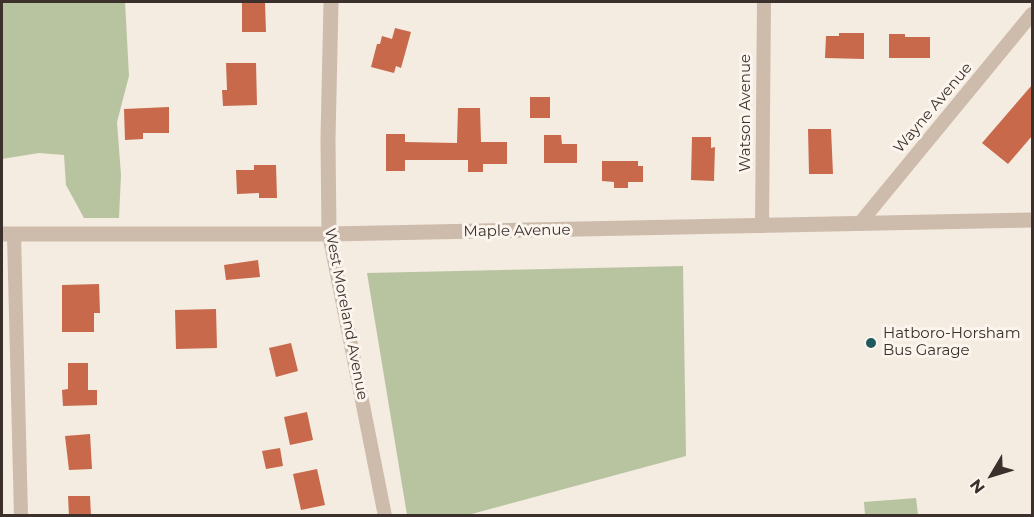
<!DOCTYPE html>
<style>
body{margin:0}
#map{position:relative;width:1034px;height:517px;overflow:hidden;background:#f4ebe1;font-family:Montserrat,sans-serif}
canvas{display:block}
.frame{position:absolute;inset:0;border:3px solid #3b302b;pointer-events:none}
.north{position:absolute;left:962px;top:445px;width:60px;height:60px;-webkit-text-stroke:4px #fbf5ee;paint-order:stroke;rotate:232deg;font-size:16px;font-weight:700;line-height:24px;text-align:center;color:#3b302b}
.north::after{content:'';display:block;margin:auto;width:21px;height:27px;background:#3b302b;clip-path:polygon(50% 0,100% 100%,50% 72%,0 100%)}
</style>
<div id="map">
<canvas width="1034" height="517"></canvas>
<div class="frame"></div>
<div class="north">N</div>
</div>
<script>
const ctx = document.querySelector('canvas').getContext('2d');
ctx.lineJoin = 'round';
function paint(path, color) { ctx.fillStyle = color; ctx.fill(path, 'evenodd'); }
const shape = rows => new Path2D(rows.map(r => 'M' + r).join(''));
function strokePath(path, color, width, dash) { ctx.strokeStyle = color; ctx.lineWidth = width; ctx.lineCap = dash ? 'butt' : 'round'; ctx.setLineDash(dash || []); ctx.stroke(path); }
function write(font, color, halo, rows, align = 'center') {
  ctx.font = font + ' Montserrat,sans-serif'; ctx.lineWidth = 6; ctx.setLineDash([]); ctx.textBaseline = 'middle'; ctx.strokeStyle = halo; ctx.fillStyle = color; for (const [text, x, y, turn = 0] of rows) {
    ctx.save(); ctx.translate(x, y); ctx.rotate((+turn || 0) * Math.PI / 180); ctx.textAlign = isNaN(turn) ? turn : align; if (halo) ctx.strokeText(text, 0, 0); ctx.fillText(text, 0, 0); ctx.restore();
  }
}
paint(shape([
 [2,2,125,2,129,76,117,122,121,175,119,218,84,218,66,185,64,155,39,153,2,159],
 [683,266,686,456,468,515,407,515,367,273],
 [916,498,918,515,865,515,864,502]
]), '#b8c4a0');
paint(shape([
 [242,2,265,3,266,32,242,32],
 [395,28,411,32,401,68,396,66,394,73,371,67,377,44,380,44,382,36,392,39],
 [839,33,864,33,864,59,825,58,826,36,839,36],
 [889,34,905,34,905,37,930,37,930,58,889,58],
 [226,63,256,63,257,105,223,106,222,90,227,90],
 [1032,85,1032,136,1008,164,982,143],
 [530,97,550,97,550,118,530,118],
 [169,107,169,133,143,133,143,139,125,140,124,109],
 [458,108,480,108,481,142,507,142,507,164,483,164,483,172,468,172,468,160,405,160,405,171,386,171,386,134,405,134,405,142,457,143],
 [808,129,831,129,833,174,809,174],
 [544,135,561,135,562,144,577,144,577,163,544,163],
 [692,137,711,137,711,148,715,147,714,181,691,180],
 [602,161,638,161,638,166,643,166,643,182,628,182,628,188,614,188,614,182,602,181],
 [254,165,276,165,277,198,259,198,259,193,237,194,236,170,254,170],
 [258,260,260,277,226,280,224,265],
 [99,284,100,313,94,313,94,332,62,332,62,285],
 [216,309,217,348,176,349,175,310],
 [291,343,298,371,276,377,269,348],
 [68,363,88,363,88,390,97,390,97,405,63,406,62,390,68,389],
 [307,412,313,440,290,445,284,417],
 [90,434,92,469,69,470,65,436],
 [280,448,283,466,266,469,262,451],
 [317,469,325,505,301,510,293,474],
 [68,496,90,496,91,516,69,516]
]), '#c8694b');
strokePath(shape([
 [860,223,1032,14],
 [762,226,764,2],
 [14,234,21,516],
 [329,234,385,516]
]), '#cdbbac', 14);
strokePath(shape([
 [2,234,329,234,1032,220],
 [329,234,328,139,331,2]
]), '#cdbbac', 15);
for (const [x, y, r, color] of [
 [871,343,6,"#1f5a5e"]
]) { const dot = new Path2D(); dot.arc(x, y, r, 0, 2 * Math.PI); ctx.fillStyle = color; ctx.fill(dot); strokePath(dot, '#fbf5ee', 2); }
write('15px', '#3b302b', '#fbf5ee', [
 ["Wayne Avenue",933,108,-50],
 ["Watson Avenue",746,113,-90],
 ["Maple Avenue",517,231,-1],
 ["West Moreland Avenue",346,314,79]
]);
write('15px', '#3b302b', '#fbf5ee', [
 ["Hatboro-Horsham",883,334],
 ["Bus Garage",883,351]
], 'left');
</script>
